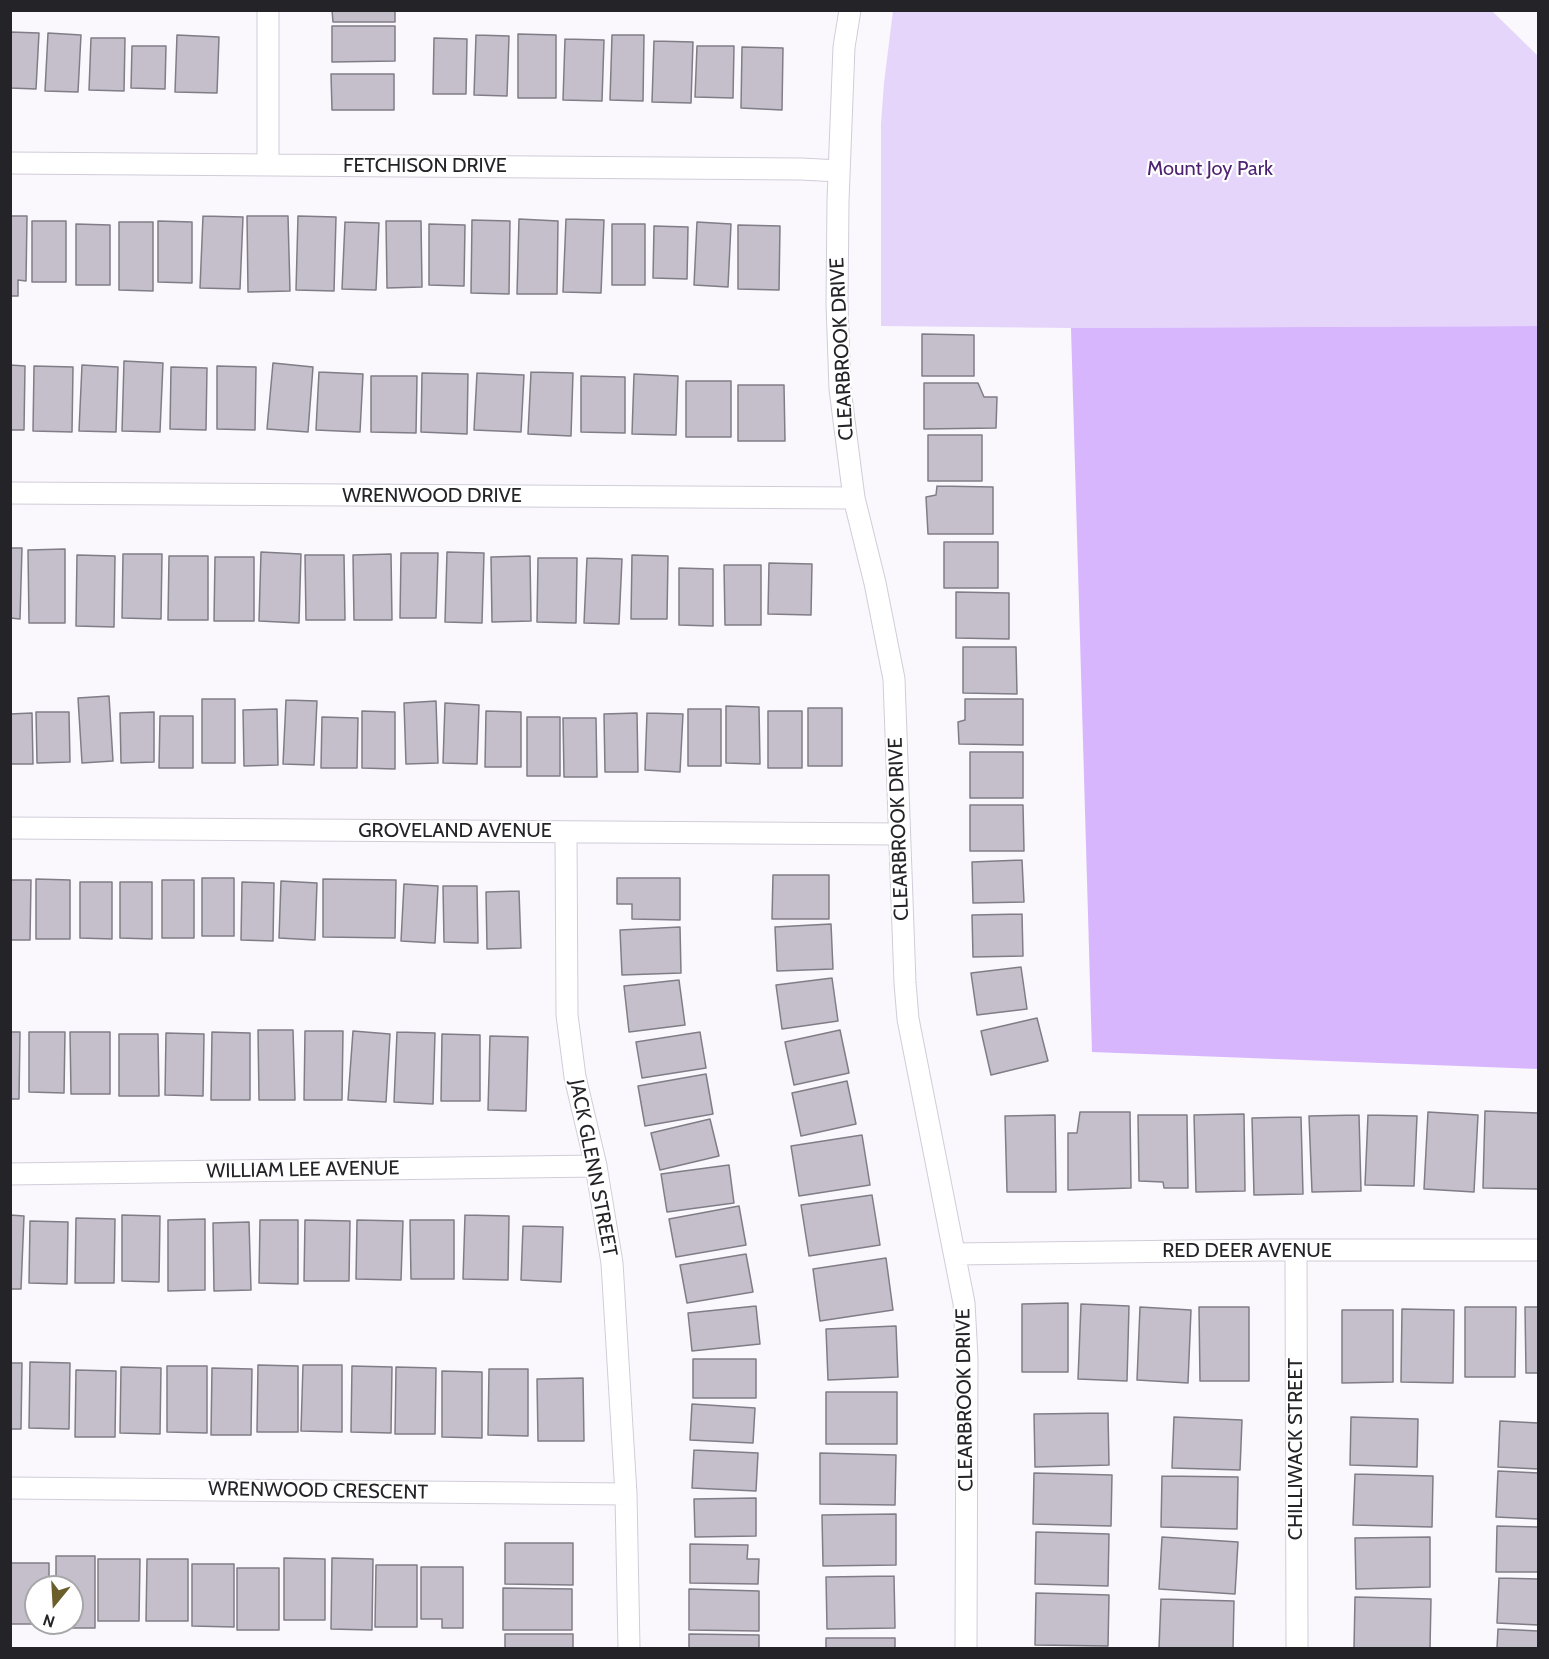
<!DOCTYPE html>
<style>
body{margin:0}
#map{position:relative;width:1549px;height:1659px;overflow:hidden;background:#faf7fd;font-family:Cabin,sans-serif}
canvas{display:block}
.frame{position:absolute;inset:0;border:12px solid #242327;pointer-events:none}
.north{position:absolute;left:24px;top:1575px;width:60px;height:60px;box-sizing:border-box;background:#fff;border:2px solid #a7a7a9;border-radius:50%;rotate:198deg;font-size:16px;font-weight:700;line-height:24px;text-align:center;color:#242327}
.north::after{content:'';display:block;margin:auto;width:21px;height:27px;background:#6c5e2b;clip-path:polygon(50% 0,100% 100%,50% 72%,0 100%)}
</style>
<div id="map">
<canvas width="1549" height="1659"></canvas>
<div class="frame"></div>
<div class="north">N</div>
</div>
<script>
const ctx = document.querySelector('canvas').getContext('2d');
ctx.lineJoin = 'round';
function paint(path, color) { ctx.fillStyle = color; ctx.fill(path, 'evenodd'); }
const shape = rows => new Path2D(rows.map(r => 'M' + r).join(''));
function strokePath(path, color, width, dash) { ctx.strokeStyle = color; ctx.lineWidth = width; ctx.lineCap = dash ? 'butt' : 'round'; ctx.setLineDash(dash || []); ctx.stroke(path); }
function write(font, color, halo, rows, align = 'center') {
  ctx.font = font + ' Cabin,sans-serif'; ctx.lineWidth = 4.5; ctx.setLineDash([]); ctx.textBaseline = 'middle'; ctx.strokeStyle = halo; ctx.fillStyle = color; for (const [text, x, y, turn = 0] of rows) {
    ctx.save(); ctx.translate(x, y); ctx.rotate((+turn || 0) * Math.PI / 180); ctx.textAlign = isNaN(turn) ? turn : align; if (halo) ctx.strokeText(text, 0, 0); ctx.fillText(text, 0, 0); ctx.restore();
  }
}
paint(shape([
 [893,11,1492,11,1538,56,1538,326,1071,328,881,326,881,124,884,83]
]), '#e5d5fa');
paint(shape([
 [1538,326,1538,1069,1092,1052,1071,328]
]), '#d7b6fe');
const building = shape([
 [332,10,395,10,395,22,333,22,332,10],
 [332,26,395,26,395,61,332,62,332,26],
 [10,32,39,33,36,89,10,88,10,32],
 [48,33,81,35,78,92,45,91,48,33],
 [518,34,556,35,556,98,518,98,518,34],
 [177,35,219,37,217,93,175,92,177,35],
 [476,35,509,36,507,96,474,95,476,35],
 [612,35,644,35,643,101,610,100,612,35],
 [91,38,125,38,124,91,89,90,91,38],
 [434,38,467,39,466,94,433,94,434,38],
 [565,39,604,40,602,101,563,100,565,39],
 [654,41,693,42,691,103,652,102,654,41],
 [132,46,166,46,165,89,131,88,132,46],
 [697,46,734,46,733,98,695,97,697,46],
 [742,47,783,48,782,110,741,108,742,47],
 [331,74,394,74,394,110,332,110,331,74],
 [10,216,27,216,26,281,18,280,18,296,10,296,10,216],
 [203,216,243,217,240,289,200,288,203,216],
 [247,216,288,216,290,291,248,292,247,216],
 [298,216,336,217,334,291,296,290,298,216],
 [519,219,558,221,557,294,517,294,519,219],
 [566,219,604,220,601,293,563,292,566,219],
 [472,220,510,221,509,294,471,293,472,220],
 [32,221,66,221,66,282,32,282,32,221],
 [158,221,192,222,192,283,158,282,158,221],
 [386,221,421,221,422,287,387,288,386,221],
 [119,222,153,222,153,291,119,290,119,222],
 [345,222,379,223,376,290,342,289,345,222],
 [697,222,731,224,728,287,694,285,697,222],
 [76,224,110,225,110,285,76,285,76,224],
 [429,224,465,225,464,286,429,285,429,224],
 [612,224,645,224,645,285,612,285,612,224],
 [738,225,780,226,779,290,738,289,738,225],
 [654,226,688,227,687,279,653,278,654,226],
 [922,334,974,335,974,376,922,376,922,334],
 [124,361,163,363,160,432,122,431,124,361],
 [273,363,313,367,308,432,267,429,273,363],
 [10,365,25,366,24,430,10,430,10,365],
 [82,365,118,367,116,432,79,431,82,365],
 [34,366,73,367,72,432,33,431,34,366],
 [217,366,256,367,255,430,217,429,217,366],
 [171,367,207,368,206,430,170,429,171,367],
 [319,372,363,374,360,432,316,430,319,372],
 [531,372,573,373,571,436,528,434,531,372],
 [422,373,468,374,467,434,421,432,422,373],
 [477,373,524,375,521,432,474,430,477,373],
 [634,374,678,376,676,435,632,434,634,374],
 [371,376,417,376,416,433,371,432,371,376],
 [581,376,625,377,625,433,581,432,581,376],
 [686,381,731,381,731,437,686,437,686,381],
 [924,383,978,383,984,397,997,397,996,428,924,429,924,383],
 [738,385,784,385,785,441,738,441,738,385],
 [928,435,982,435,982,481,928,481,928,435],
 [937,486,993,487,993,534,928,534,926,497,936,495,937,486],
 [944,542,998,542,998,588,944,588,944,542],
 [10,548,22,548,20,619,10,618,10,548],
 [65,549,65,623,29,623,28,550,65,549],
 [261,552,301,554,299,623,259,621,261,552],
 [447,552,484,553,482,623,445,622,447,552],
 [401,553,438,553,436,618,400,618,401,553],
 [123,554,162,554,161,619,122,618,123,554],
 [391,554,392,620,354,620,353,555,391,554],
 [77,555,115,556,114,627,76,626,77,555],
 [305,555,344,555,345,620,306,620,305,555],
 [632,555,668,556,667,619,631,619,632,555],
 [169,556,208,556,208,620,168,620,169,556],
 [530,556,531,621,492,622,491,557,530,556],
 [215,557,254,557,254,621,214,621,215,557],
 [538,558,577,558,576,623,537,622,538,558],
 [587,558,622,559,619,624,584,623,587,558],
 [769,563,812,564,811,615,768,614,769,563],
 [724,565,761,565,761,625,725,625,724,565],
 [679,568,713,569,713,626,679,625,679,568],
 [956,592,1009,593,1009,639,956,638,956,592],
 [963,647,1016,647,1017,694,963,693,963,647],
 [109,696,113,761,82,763,78,698,109,696],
 [202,699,235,699,235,763,202,763,202,699],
 [965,699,1023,699,1023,745,959,744,958,722,965,720,965,699],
 [286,700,317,701,314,765,283,764,286,700],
 [436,701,438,763,406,764,404,703,436,701],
 [445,703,479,705,477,764,443,763,445,703],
 [726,706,759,707,760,764,726,763,726,706],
 [808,708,842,708,842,766,808,766,808,708],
 [277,709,278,765,244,766,243,710,277,709],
 [688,709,721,709,721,766,688,766,688,709],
 [362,711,395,712,395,769,362,768,362,711],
 [486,711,521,712,521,767,485,767,486,711],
 [768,711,802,711,802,768,768,768,768,711],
 [36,712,69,712,70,762,37,763,36,712],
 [154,712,154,762,121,763,120,713,154,712],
 [32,713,33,764,10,764,10,714,32,713],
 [637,713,638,772,605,772,604,714,637,713],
 [647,713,683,714,680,772,645,770,647,713],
 [160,716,193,716,193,768,159,768,160,716],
 [322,717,358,718,357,768,321,768,322,717],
 [527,717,560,717,560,776,527,776,527,717],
 [563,718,596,718,597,777,564,777,563,718],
 [970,752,1023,752,1023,798,970,798,970,752],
 [970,805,1023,805,1024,851,970,851,970,805],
 [1022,860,1024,902,973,903,972,862,1022,860],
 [773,875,829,875,829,919,772,919,773,875],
 [202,878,234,878,234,936,202,936,202,878],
 [617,878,680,878,680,920,632,919,632,904,617,904,617,878],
 [36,879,70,880,70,939,36,939,36,879],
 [323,879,396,880,395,938,323,937,323,879],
 [10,880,31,880,30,940,10,940,10,880],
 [162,880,194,880,194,938,162,938,162,880],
 [281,881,317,883,315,940,279,938,281,881],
 [80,882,112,882,112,939,80,938,80,882],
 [120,882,152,882,152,939,120,938,120,882],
 [242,882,274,883,273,941,241,940,242,882],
 [404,884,438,886,435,943,401,941,404,884],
 [443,886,477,886,478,943,444,942,443,886],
 [519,891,521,948,487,949,486,892,519,891],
 [1022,914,1023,956,973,957,972,915,1022,914],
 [831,924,833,969,777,971,775,927,831,924],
 [680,927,681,973,622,975,620,930,680,927],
 [1021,967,1027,1009,977,1015,971,973,1021,967],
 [832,978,838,1021,782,1029,776,985,832,978],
 [679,980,685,1025,629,1032,624,986,679,980],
 [1037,1018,1048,1061,991,1075,981,1031,1037,1018],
 [258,1030,293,1030,295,1100,259,1100,258,1030],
 [840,1030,849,1073,794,1085,785,1042,840,1030],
 [305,1031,343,1031,342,1100,304,1100,305,1031],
 [353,1031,390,1034,386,1102,348,1100,353,1031],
 [10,1032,20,1032,19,1099,10,1099,10,1032],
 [29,1032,65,1032,64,1093,29,1092,29,1032],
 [70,1032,110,1032,110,1094,71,1094,70,1032],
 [212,1032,250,1033,250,1100,211,1100,212,1032],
 [397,1032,435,1033,433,1104,394,1102,397,1032],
 [700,1032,706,1068,642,1078,636,1042,700,1032],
 [166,1033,204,1034,203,1096,165,1095,166,1033],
 [119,1034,158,1034,159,1096,119,1096,119,1034],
 [442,1034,480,1035,480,1101,441,1101,442,1034],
 [490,1036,528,1037,526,1111,488,1110,490,1036],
 [706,1074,713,1114,645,1126,638,1086,706,1074],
 [847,1081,856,1124,801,1136,792,1093,847,1081],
 [1485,1111,1538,1113,1538,1189,1483,1188,1485,1111],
 [1080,1112,1130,1112,1131,1188,1068,1190,1068,1133,1077,1133,1080,1112],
 [1428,1112,1478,1115,1474,1192,1424,1189,1428,1112],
 [1244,1114,1245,1191,1196,1192,1194,1115,1244,1114],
 [1055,1115,1056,1192,1007,1192,1005,1116,1055,1115],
 [1138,1115,1187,1115,1188,1188,1164,1188,1163,1182,1139,1181,1138,1115],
 [1359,1115,1361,1191,1312,1192,1309,1116,1359,1115],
 [1368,1115,1417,1116,1414,1186,1365,1185,1368,1115],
 [1301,1117,1303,1194,1254,1195,1252,1118,1301,1117],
 [710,1119,719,1156,660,1170,651,1133,710,1119],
 [862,1135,870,1185,799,1196,791,1146,862,1135],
 [729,1165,734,1203,667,1212,661,1174,729,1165],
 [872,1195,880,1245,809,1256,801,1205,872,1195],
 [739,1206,746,1245,676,1257,669,1219,739,1206],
 [10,1215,24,1216,21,1289,10,1289,10,1215],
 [122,1215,160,1216,159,1282,122,1281,122,1215],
 [465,1215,509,1216,508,1280,463,1279,465,1215],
 [76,1218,115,1219,114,1283,75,1283,76,1218],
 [205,1219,205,1290,168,1291,168,1220,205,1219],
 [260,1220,298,1220,298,1284,259,1283,260,1220],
 [305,1220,350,1221,349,1281,304,1281,305,1220],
 [357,1220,403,1221,401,1280,356,1279,357,1220],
 [410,1220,454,1220,454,1279,411,1279,410,1220],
 [30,1221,68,1222,67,1284,29,1283,30,1221],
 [249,1222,251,1290,214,1291,213,1223,249,1222],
 [523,1226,563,1227,561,1282,521,1280,523,1226],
 [746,1254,753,1292,687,1303,680,1265,746,1254],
 [886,1258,893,1310,820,1321,813,1269,886,1258],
 [1068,1303,1068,1372,1022,1372,1022,1304,1068,1303],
 [1081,1304,1129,1306,1127,1381,1078,1379,1081,1304],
 [756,1306,760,1344,692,1351,688,1313,756,1306],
 [1140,1307,1191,1310,1188,1383,1137,1380,1140,1307],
 [1199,1307,1249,1307,1249,1381,1200,1381,1199,1307],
 [1465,1307,1516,1307,1515,1377,1465,1377,1465,1307],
 [1525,1307,1538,1307,1538,1373,1526,1373,1525,1307],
 [1402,1309,1454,1310,1453,1383,1401,1382,1402,1309],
 [1342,1310,1393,1310,1393,1382,1342,1383,1342,1310],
 [896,1326,898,1377,828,1380,826,1329,896,1326],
 [693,1359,756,1359,756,1398,693,1398,693,1359],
 [30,1362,70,1363,69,1429,29,1428,30,1362],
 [10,1363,22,1363,21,1429,10,1429,10,1363],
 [258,1365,298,1366,298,1432,257,1432,258,1365],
 [303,1365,342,1365,342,1432,301,1431,303,1365],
 [167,1366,207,1366,207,1433,167,1432,167,1366],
 [352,1366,392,1367,391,1433,351,1432,352,1366],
 [121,1367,161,1368,160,1434,120,1433,121,1367],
 [396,1367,436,1368,435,1434,395,1434,396,1367],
 [212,1368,252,1369,251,1435,211,1435,212,1368],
 [489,1369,528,1369,528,1436,488,1435,489,1369],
 [76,1370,116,1371,115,1437,75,1437,76,1370],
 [442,1371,482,1372,482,1438,442,1437,442,1371],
 [583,1378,584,1441,538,1441,537,1379,583,1378],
 [826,1392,897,1392,897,1444,826,1444,826,1392],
 [692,1404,755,1408,753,1443,690,1440,692,1404],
 [1108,1413,1109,1465,1035,1467,1034,1414,1108,1413],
 [1174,1417,1242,1420,1240,1470,1172,1468,1174,1417],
 [1351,1417,1418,1419,1417,1467,1350,1465,1351,1417],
 [1500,1421,1538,1423,1538,1469,1498,1467,1500,1421],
 [694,1450,758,1453,756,1491,692,1488,694,1450],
 [820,1453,896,1455,895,1505,820,1504,820,1453],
 [1498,1471,1538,1473,1538,1519,1496,1517,1498,1471],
 [1034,1473,1112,1475,1111,1526,1033,1524,1034,1473],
 [1355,1474,1433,1476,1432,1527,1353,1525,1355,1474],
 [1162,1476,1238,1477,1237,1529,1161,1527,1162,1476],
 [756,1498,756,1536,695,1537,694,1499,756,1498],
 [896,1514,896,1565,823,1566,822,1515,896,1514],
 [1497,1526,1538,1527,1538,1572,1496,1572,1497,1526],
 [1036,1532,1109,1534,1108,1586,1035,1584,1036,1532],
 [1162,1537,1238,1542,1235,1594,1159,1589,1162,1537],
 [1430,1537,1430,1587,1356,1589,1355,1538,1430,1537],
 [505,1543,573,1543,573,1585,505,1584,505,1543],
 [690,1544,748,1545,747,1559,759,1559,758,1584,690,1583,690,1544],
 [56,1556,95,1556,95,1628,56,1628,56,1623,72,1623,72,1587,56,1587,56,1556],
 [284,1558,325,1559,325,1620,284,1620,284,1558],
 [332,1558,373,1559,372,1630,331,1629,332,1558],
 [98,1559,140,1559,139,1621,98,1621,98,1559],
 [147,1559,188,1559,188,1621,146,1621,147,1559],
 [10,1563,49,1563,49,1587,36,1587,36,1623,49,1624,10,1624,10,1563],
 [192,1564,234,1564,234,1627,192,1626,192,1564],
 [376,1565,417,1565,417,1627,375,1627,376,1565],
 [421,1567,463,1567,463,1628,442,1628,442,1619,421,1619,421,1567],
 [237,1568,279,1568,279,1630,237,1630,237,1568],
 [894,1576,895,1628,827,1629,826,1577,894,1576],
 [1499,1578,1538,1579,1538,1625,1497,1623,1499,1578],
 [503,1588,572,1589,572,1630,503,1630,503,1588],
 [689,1589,759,1591,759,1631,689,1630,689,1589],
 [1036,1593,1109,1595,1108,1646,1035,1645,1036,1593],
 [1355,1597,1431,1599,1430,1648,1354,1648,1355,1597],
 [1161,1599,1234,1601,1233,1648,1159,1648,1161,1599],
 [1498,1629,1538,1631,1538,1648,1497,1648,1498,1629],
 [505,1634,573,1634,573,1648,505,1648,505,1634],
 [689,1634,759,1635,759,1648,689,1648,689,1634],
 [826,1638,895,1638,895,1648,826,1648,826,1638]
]);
paint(building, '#c4bfca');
strokePath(building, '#817d87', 1.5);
const minor = shape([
 [268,10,268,165],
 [850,10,844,47,838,201,837,304,840,389,854,498,875,583,894,679,905,983,908,1019,964,1303,967,1358,966,1648],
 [10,163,801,169,839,171],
 [10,493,854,498],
 [10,828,899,834],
 [566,832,567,1015,575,1077,596,1166,612,1263,626,1494,629,1648],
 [10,1174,596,1166],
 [1296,1250,1297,1648],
 [955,1254,1267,1250,1538,1250],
 [10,1488,626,1494]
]);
strokePath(minor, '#d1cdd8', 23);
strokePath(minor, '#fff', 21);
write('20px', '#242327', '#fff', [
 ["FETCHISON DRIVE",425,166],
 ["CLEARBROOK DRIVE",842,349,-93],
 ["WRENWOOD DRIVE",432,496],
 ["CLEARBROOK DRIVE",899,829,-92],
 ["GROVELAND AVENUE",455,831],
 ["JACK GLENN STREET",593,1168,79],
 ["WILLIAM LEE AVENUE",303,1170,-1],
 ["RED DEER AVENUE",1247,1251],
 ["CLEARBROOK DRIVE",965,1400,-91],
 ["CHILLIWACK STREET",1296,1449,-90],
 ["WRENWOOD CRESCENT",318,1491,1]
]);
write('20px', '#4d2273', '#fff', [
 ["Mount Joy Park",1210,169]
]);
</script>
